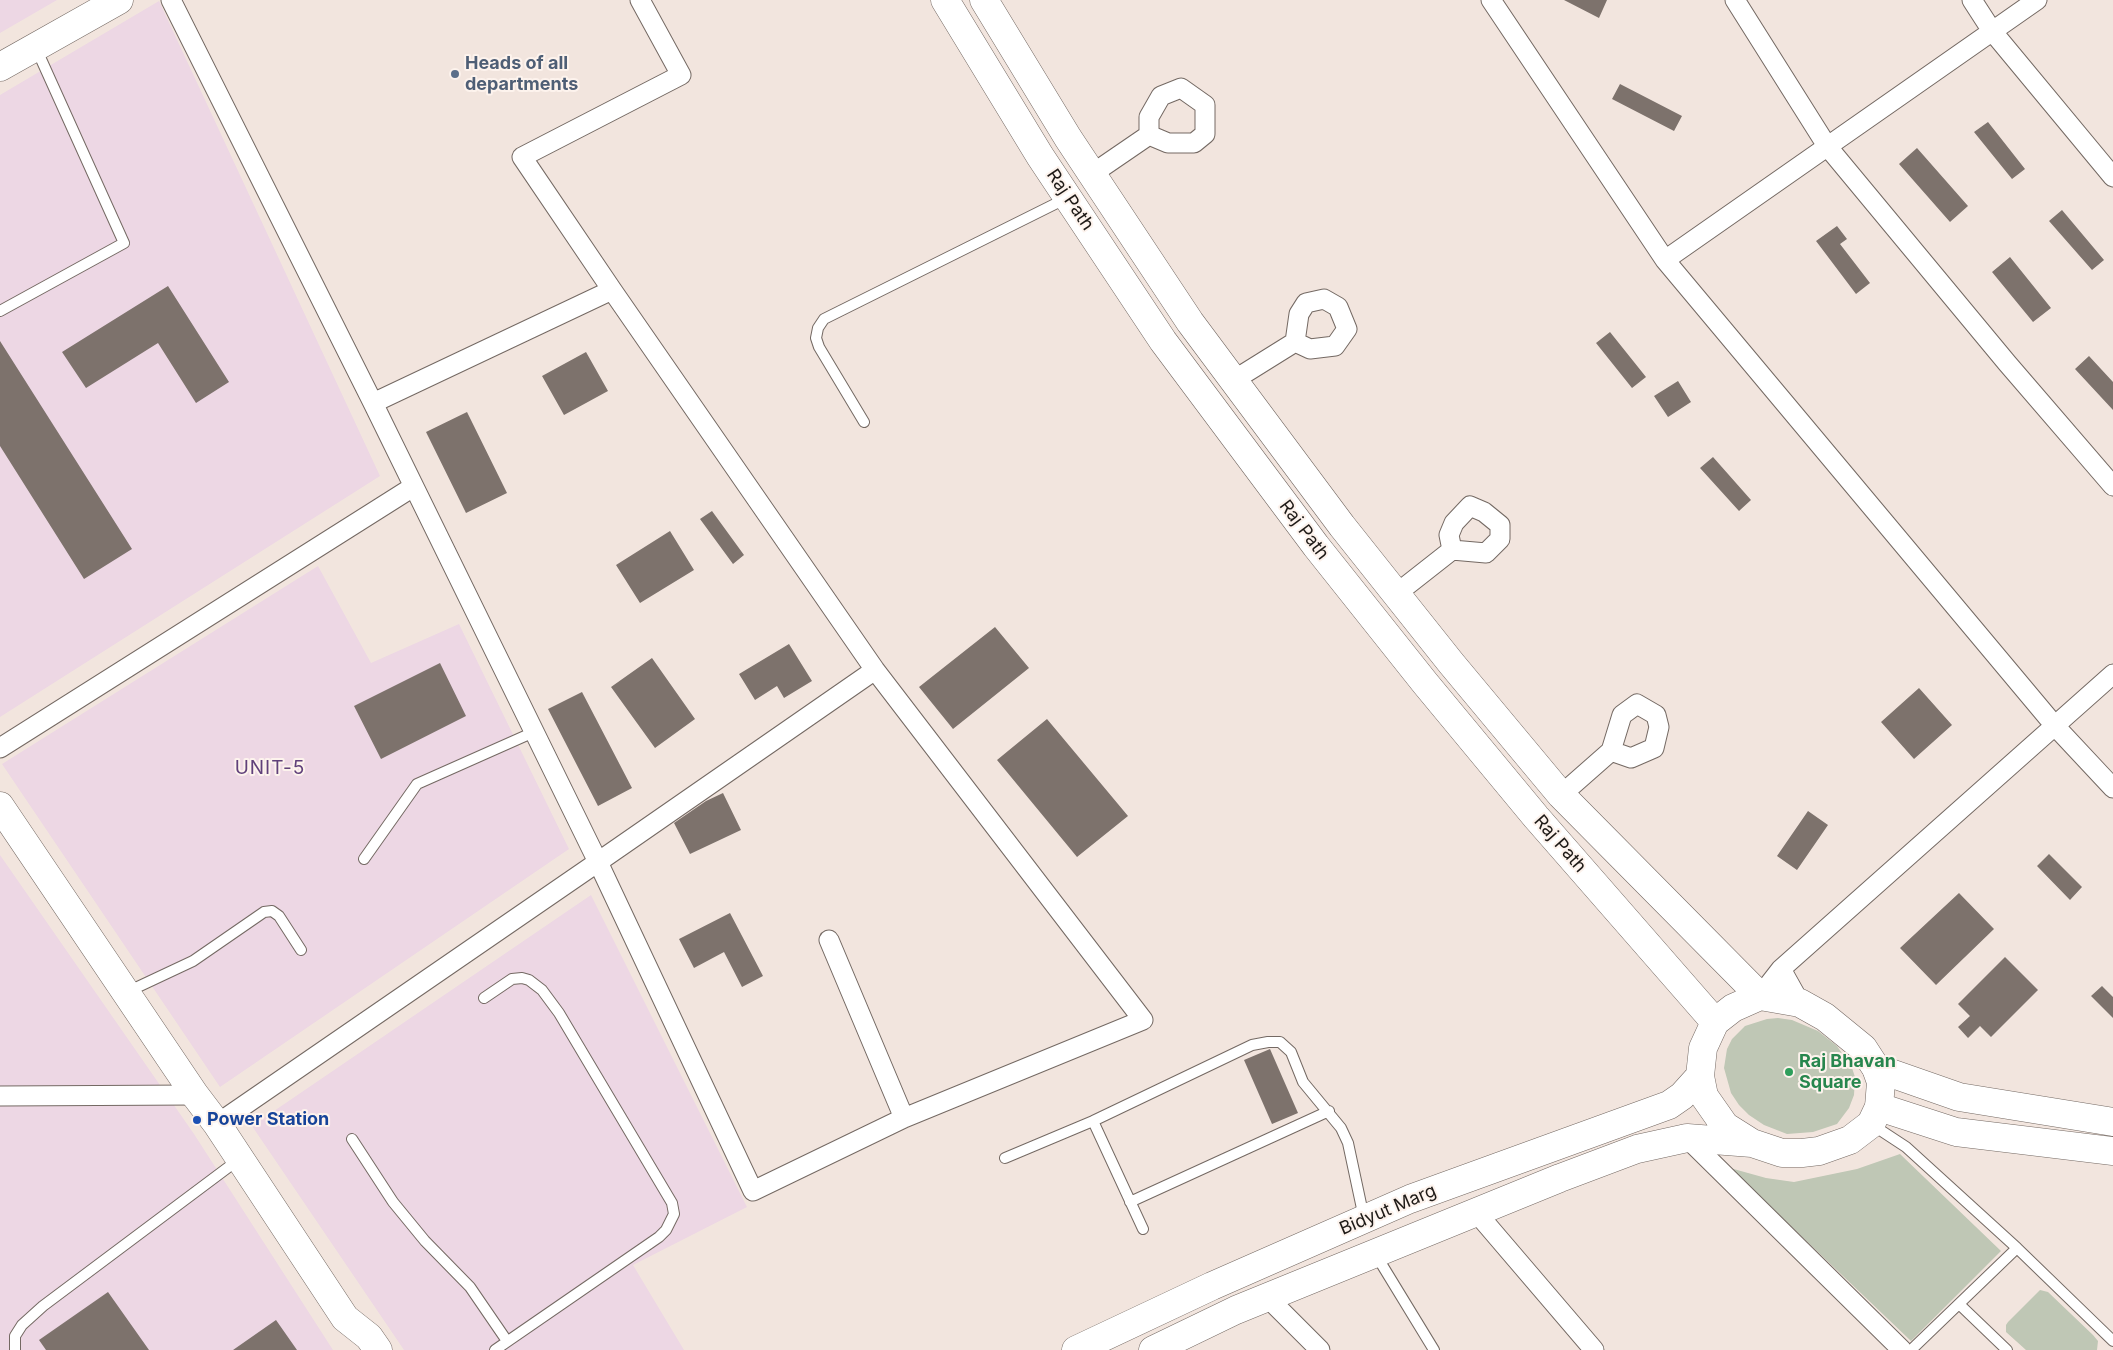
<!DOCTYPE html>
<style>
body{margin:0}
canvas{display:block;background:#f2e5de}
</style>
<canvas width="2113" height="1350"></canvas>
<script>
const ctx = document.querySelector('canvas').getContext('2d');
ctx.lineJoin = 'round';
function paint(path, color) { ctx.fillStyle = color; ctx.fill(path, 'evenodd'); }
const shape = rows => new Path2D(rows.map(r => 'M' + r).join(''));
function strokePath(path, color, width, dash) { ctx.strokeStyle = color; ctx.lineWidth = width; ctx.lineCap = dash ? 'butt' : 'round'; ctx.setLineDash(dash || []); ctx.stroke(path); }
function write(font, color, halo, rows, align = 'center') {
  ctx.font = font + ' Inter,sans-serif'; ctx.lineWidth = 4; ctx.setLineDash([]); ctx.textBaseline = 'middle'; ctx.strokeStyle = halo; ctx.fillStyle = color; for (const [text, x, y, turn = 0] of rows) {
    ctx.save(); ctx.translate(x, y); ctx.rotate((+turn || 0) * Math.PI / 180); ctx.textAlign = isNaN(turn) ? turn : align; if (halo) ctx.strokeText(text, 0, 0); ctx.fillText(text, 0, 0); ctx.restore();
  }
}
paint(shape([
 [0,0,57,0,0,33],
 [159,1,380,476,0,717,0,95],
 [318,566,371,663,459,624,569,849,220,1087,2,764],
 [0,855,194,1134,333,1350,0,1350],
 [591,895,747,1207,633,1265,684,1350,404,1350,252,1126]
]), '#edd7e4');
paint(shape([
 [1778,1018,1792,1020,1818,1031,1837,1046,1852,1068,1855,1077,1854,1095,1849,1108,1837,1124,1813,1132,1787,1134,1764,1125,1749,1115,1739,1105,1731,1093,1724,1068,1727,1049,1732,1039,1745,1026,1767,1019],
 [1900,1154,2001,1251,1911,1341,1730,1168,1766,1178,1794,1182,1857,1169],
 [2040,1290,2048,1292,2093,1335,2098,1341,2097,1350,2026,1350,2006,1332,2006,1325,2008,1322]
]), '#bfc7b5');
paint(shape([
 [1564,0,1607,0,1599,18],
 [1620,84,1682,116,1674,131,1612,99],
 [1988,122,2025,169,2012,179,1974,132],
 [1917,148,1968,206,1950,222,1899,164],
 [2062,210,2104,260,2092,270,2049,221],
 [1837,226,1847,239,1840,244,1870,283,1856,294,1816,241],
 [2010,257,2051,308,2033,322,1992,272],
 [168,286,229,382,196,403,158,343,86,388,62,352],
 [1610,332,1646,377,1632,388,1596,343],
 [0,341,132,549,84,579,0,446],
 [586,352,608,391,564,415,542,376],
 [2089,356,2113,382,2113,410,2075,369],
 [1678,381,1691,402,1668,417,1654,396],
 [467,412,507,493,466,513,426,432],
 [1713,457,1751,500,1739,511,1700,468],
 [712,511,744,555,733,564,700,519],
 [670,531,694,570,640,603,616,565],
 [995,627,1029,668,953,729,919,687],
 [789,644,812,681,784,698,777,686,755,700,739,674],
 [652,658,695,719,655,748,611,687],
 [440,663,466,716,381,759,354,706],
 [1919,688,1952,725,1914,759,1881,722],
 [582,692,632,788,598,806,548,709],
 [1047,719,1128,816,1077,857,997,760],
 [723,793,741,830,690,854,674,823,706,801],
 [1808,811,1828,825,1797,870,1777,856],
 [2049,854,2082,887,2070,900,2037,866],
 [1959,893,1994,929,1936,985,1900,948],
 [730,913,763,976,742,987,724,952,694,968,679,939],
 [2005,957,2038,990,1991,1037,1980,1026,1968,1038,1958,1027,1970,1016,1958,1004],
 [2102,986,2113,997,2113,1018,2091,996],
 [1270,1049,1298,1113,1272,1124,1244,1060],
 [108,1292,149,1350,46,1350,39,1340],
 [276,1320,297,1350,233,1350]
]), '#7d726c');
const lane = shape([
 [0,311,124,243,36,48],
 [864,422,819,347,816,338,818,328,824,319,1067,198],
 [364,859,417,784,534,732],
 [127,992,193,961,264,912,272,911,279,916,301,950],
 [484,998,512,979,522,978,529,980,542,990,559,1013,672,1203,674,1214,666,1230,659,1237,495,1350],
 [1093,1121,1143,1229],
 [1871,1124,1906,1147,2017,1248,1911,1350],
 [352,1139,393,1202,425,1241,470,1287,507,1341],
 [1005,1158,1093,1121,1252,1045,1268,1042,1280,1042,1291,1052,1303,1082,1341,1128,1348,1143,1364,1218],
 [1130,1202,1329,1111],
 [2017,1248,2113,1341],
 [1376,1255,1434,1350],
 [1959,1304,2007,1350],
 [15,1350,15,1336,22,1325,43,1306,238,1160]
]);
const street = shape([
 [171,0,373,403,598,862,875,670],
 [1491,0,1665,260,2055,726,2113,788],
 [1735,0,1827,146,2007,363,2113,486],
 [1972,0,1992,31,2113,177],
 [1092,174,1149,135,1149,117,1161,96,1181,88,1205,105,1205,134,1194,143,1168,143,1149,135],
 [1665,260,2037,0],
 [1234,380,1295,342,1299,314,1306,303,1324,299,1338,307,1347,329,1335,346,1310,349,1295,342],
 [373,403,612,290],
 [1396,594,1452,550,1449,535,1454,523,1470,506,1484,512,1500,525,1500,539,1486,553,1452,550],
 [0,748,413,487],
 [1561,795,1611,751,1622,715,1637,704,1656,715,1659,727,1654,748,1631,758,1611,751],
 [829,940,904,1118],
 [1781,969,1800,1003],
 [1760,996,1781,969,2113,674],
 [0,1096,195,1095],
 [217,1124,598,862,753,1191,904,1118,1143,1020,875,670,612,290,522,157,681,75,640,0],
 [1687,1138,1902,1350],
 [1476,1212,1594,1350],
 [1268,1298,1320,1350]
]);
const secondary = shape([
 [0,67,119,0],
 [0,806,195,1095,217,1124,345,1318,369,1337,378,1350],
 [1876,1068,1959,1097,2113,1122],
 [1879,1107,1956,1132,2113,1151]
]);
const primary = shape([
 [945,0,1040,156,1163,341,1316,546,1425,683,1536,817,1715,1022],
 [984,0,1068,138,1190,322,1342,526,1451,663,1561,795,1760,996],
 [1760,996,1800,1003,1825,1017,1863,1048,1876,1068,1881,1082,1879,1107,1871,1124,1850,1140,1819,1151,1802,1153,1782,1153,1752,1143,1725,1126,1704,1096,1700,1076,1703,1048,1715,1022,1733,1008,1760,996],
 [1076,1350,1212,1286,1410,1199,1669,1105,1682,1096,1700,1076],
 [1153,1350,1236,1310,1560,1178,1637,1149,1687,1138,1752,1143]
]);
strokePath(lane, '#746963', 12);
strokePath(street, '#746963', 21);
strokePath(secondary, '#746963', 29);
strokePath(primary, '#746963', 29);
strokePath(lane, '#fff', 10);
strokePath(street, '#fff', 19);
strokePath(secondary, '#fff', 28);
strokePath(primary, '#fff', 28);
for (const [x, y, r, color] of [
 [455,74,5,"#5c6f8a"],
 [1789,1072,5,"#2e9e5b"],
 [197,1120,5,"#1a4fb4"]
]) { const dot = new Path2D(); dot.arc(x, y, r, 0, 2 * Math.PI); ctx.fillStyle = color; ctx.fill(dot); strokePath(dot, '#fdf3ed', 2); }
write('bold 18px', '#4e5e75', '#fdf3ed', [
 ["Heads of all",465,64],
 ["departments",465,85]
], 'left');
write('18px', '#1e1a17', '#fdf3ed', [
 ["Raj Path",1070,200,56],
 ["Raj Path",1304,530,53],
 ["Raj Path",1560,844,49],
 ["Bidyut Marg",1388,1210,-23]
]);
write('bold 18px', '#27864d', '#fdf3ed', [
 ["Raj Bhavan",1799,1062],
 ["Square",1799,1083]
], 'left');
write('bold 18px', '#164399', '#fdf3ed', [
 ["Power Station",207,1120]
], 'left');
ctx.letterSpacing = '1px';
write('19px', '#60407a', '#fdf3ed', [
 ["UNIT-5",270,768]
]);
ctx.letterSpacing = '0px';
</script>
